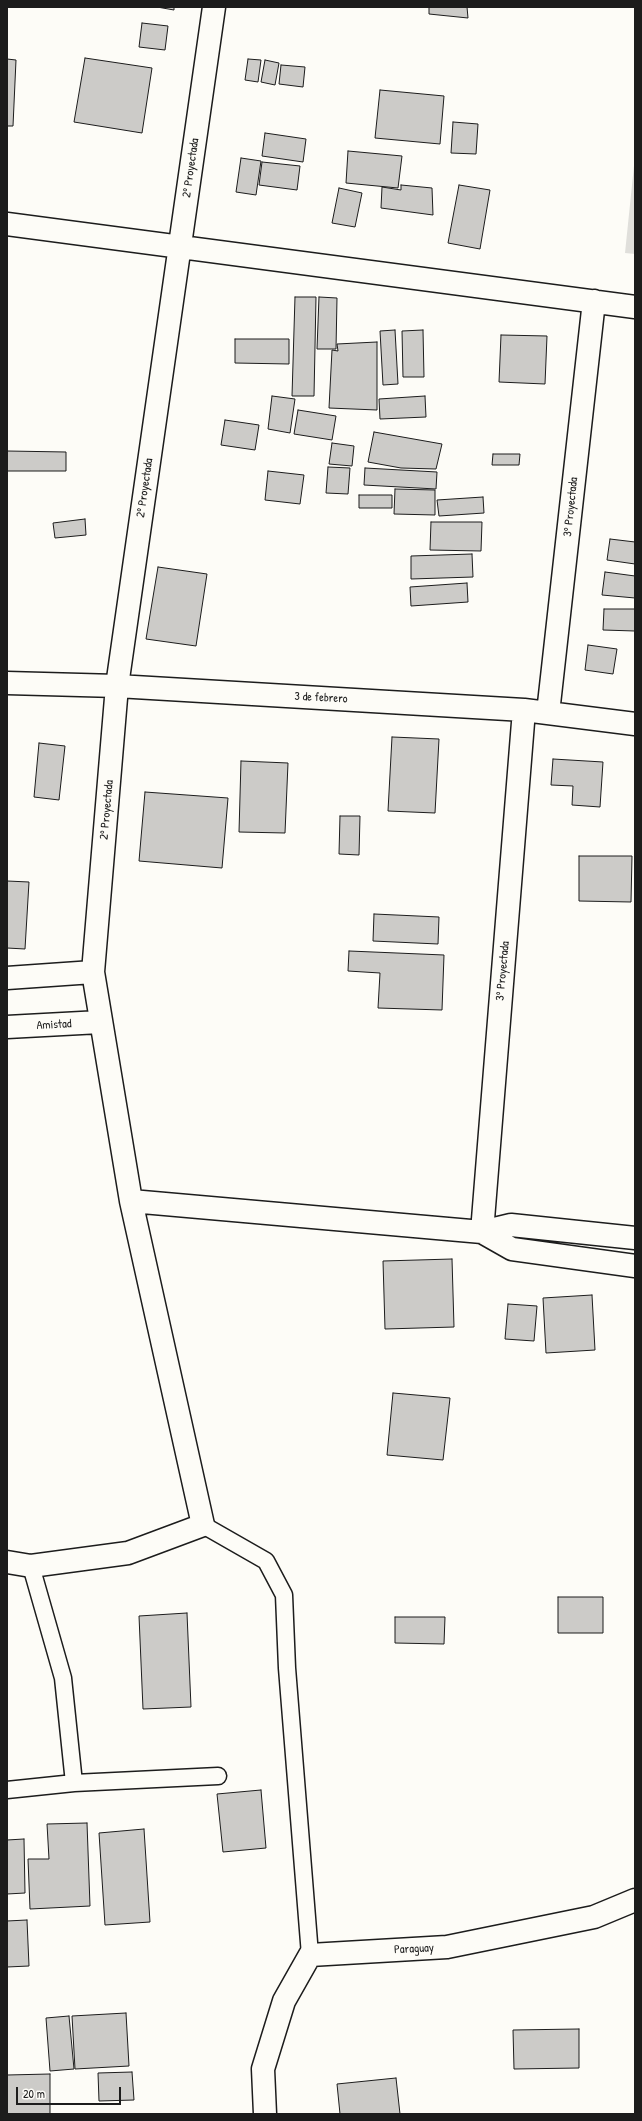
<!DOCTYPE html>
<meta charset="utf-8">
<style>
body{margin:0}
#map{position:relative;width:642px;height:2121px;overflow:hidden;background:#fdfcf7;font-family:"Patrick Hand",sans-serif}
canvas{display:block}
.frame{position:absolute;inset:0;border:8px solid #1c1c1c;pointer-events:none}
.scale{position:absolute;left:16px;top:2087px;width:105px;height:18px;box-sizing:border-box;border:2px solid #1c1c1c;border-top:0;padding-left:5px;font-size:12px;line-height:14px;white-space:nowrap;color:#1c1c1c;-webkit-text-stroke:3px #fdfcf7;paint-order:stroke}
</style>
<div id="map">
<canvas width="642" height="2121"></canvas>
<div class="frame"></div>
<div class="scale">20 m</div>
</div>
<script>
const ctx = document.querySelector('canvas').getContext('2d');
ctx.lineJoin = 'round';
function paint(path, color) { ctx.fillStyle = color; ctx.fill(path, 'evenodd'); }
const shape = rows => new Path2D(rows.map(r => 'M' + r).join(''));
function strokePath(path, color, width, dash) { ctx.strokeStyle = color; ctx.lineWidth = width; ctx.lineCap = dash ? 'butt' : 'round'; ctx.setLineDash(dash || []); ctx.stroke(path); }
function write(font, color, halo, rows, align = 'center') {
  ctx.font = font + ' "Patrick Hand",sans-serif'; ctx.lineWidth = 3.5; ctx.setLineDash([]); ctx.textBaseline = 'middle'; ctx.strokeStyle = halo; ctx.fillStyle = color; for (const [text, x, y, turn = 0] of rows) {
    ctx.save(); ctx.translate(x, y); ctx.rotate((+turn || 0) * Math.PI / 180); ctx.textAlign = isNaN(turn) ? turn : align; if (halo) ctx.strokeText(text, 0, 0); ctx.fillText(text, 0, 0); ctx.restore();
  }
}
paint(shape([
 [635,156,635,254,625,253]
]), '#e0dfdb');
const building = shape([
 [157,7,174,7,174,10,157,7],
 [429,7,467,7,468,18,429,14,429,7],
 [142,23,168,26,165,50,139,47,142,23],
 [85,58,152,68,142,133,74,122,85,58],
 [7,59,16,60,13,126,7,126,7,59],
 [248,59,261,60,258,82,245,80,248,59],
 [265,60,279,63,275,85,261,82,265,60],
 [281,65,305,67,303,87,279,84,281,65],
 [380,90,444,96,440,144,375,138,380,90],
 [453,122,478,124,476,154,451,153,453,122],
 [265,133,306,139,303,162,262,156,265,133],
 [348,151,402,156,398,188,346,183,348,151],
 [241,158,261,161,256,195,236,192,241,158],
 [262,162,300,166,297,190,259,185,262,162],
 [401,185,432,188,433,215,381,208,382,187,401,190,401,185],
 [459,185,490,190,480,249,448,243,459,185],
 [339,188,362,193,355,227,332,223,339,188],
 [295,297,316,297,314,396,292,396,295,297],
 [319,297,337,298,336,349,317,349,319,297],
 [395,330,398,384,383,385,380,331,395,330],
 [423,330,424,377,403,377,402,331,423,330],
 [501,335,547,336,545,384,499,382,501,335],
 [235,339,289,339,289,364,235,363,235,339],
 [377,342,377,410,329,408,332,350,338,351,337,344,377,342],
 [272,396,295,399,290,433,268,429,272,396],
 [425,396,426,417,380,419,379,399,425,396],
 [298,410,336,416,332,440,294,434,298,410],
 [225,420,259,425,255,450,221,445,225,420],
 [374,432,442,444,436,469,401,468,368,462,374,432],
 [332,443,354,446,352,466,329,464,332,443],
 [7,451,66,452,66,471,7,471,7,451],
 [493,454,520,454,519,465,492,465,493,454],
 [328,467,350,468,348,494,326,493,328,467],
 [365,468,437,472,436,489,364,485,365,468],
 [268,471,304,475,300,504,265,500,268,471],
 [395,489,435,490,435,515,394,514,395,489],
 [359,495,392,495,392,508,359,508,359,495],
 [483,497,484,513,439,516,437,500,483,497],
 [85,519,86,535,55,538,53,523,85,519],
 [431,522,482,522,481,551,430,550,431,522],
 [610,539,635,542,635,564,607,560,610,539],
 [472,554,473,577,411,579,411,556,472,554],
 [158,567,207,574,196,646,146,639,158,567],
 [605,572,635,576,635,598,602,595,605,572],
 [467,583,468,602,411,606,410,587,467,583],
 [604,609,635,609,635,631,603,630,604,609],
 [588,645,617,649,613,674,585,670,588,645],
 [392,737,439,739,435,813,388,811,392,737],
 [39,743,65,746,59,800,34,797,39,743],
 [553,759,603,762,600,807,572,805,573,786,551,785,553,759],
 [241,761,288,763,285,833,239,832,241,761],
 [145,792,228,798,222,868,139,861,145,792],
 [340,816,360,816,359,855,339,854,340,816],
 [579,856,632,856,631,902,579,901,579,856],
 [7,881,29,882,25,949,7,948,7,881],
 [374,914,439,917,438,944,373,941,374,914],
 [349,951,444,955,442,1010,378,1008,380,973,348,971,349,951],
 [452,1259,454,1327,385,1329,383,1261,452,1259],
 [592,1295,595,1350,546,1353,543,1298,592,1295],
 [508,1304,537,1306,534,1341,505,1339,508,1304],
 [393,1393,450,1398,443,1460,387,1455,393,1393],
 [558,1597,603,1597,603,1633,558,1633,558,1597],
 [187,1613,191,1707,143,1709,139,1616,187,1613],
 [395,1617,445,1617,444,1644,395,1643,395,1617],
 [261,1790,266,1848,223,1852,217,1794,261,1790],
 [87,1823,90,1906,30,1909,28,1859,49,1859,47,1824,87,1823],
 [144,1829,150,1922,105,1925,99,1833,144,1829],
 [24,1839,25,1893,7,1894,7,1840,24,1839],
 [27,1920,29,1966,7,1967,7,1921,27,1920],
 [126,2013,129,2066,75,2069,72,2016,126,2013],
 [69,2016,74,2069,50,2071,46,2018,69,2016],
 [579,2029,579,2068,514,2069,513,2030,579,2029],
 [132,2072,134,2100,99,2101,98,2073,132,2072],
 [50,2074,50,2114,7,2114,7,2075,50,2074],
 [396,2078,400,2114,340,2114,337,2084,396,2078]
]);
paint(building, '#cccbc8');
strokePath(building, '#1c1c1c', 1);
const lane = shape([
 [203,1525,266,1561,284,1595,287,1668,310,1955],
 [31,1566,63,1678,74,1783],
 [7,1790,74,1783,218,1776]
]);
const street = shape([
 [7,224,635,307],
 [7,683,117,686,524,710,635,724],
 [548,713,594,301],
 [7,978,93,972],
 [7,1027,100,1022],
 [131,1201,482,1232,511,1225,635,1238],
 [482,1232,524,710],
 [482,1232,512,1249,635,1266],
 [7,1562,31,1566,128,1553,203,1525,131,1201,93,972,117,686,214,7],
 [265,2114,263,2069,284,2001,310,1955,447,1947,594,1917,635,1900]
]);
strokePath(lane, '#1c1c1c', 19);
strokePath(street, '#1c1c1c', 25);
strokePath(lane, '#fdfcf7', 16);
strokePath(street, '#fdfcf7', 22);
write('12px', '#1c1c1c', '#fdfcf7', [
 ["2º Proyectada",191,168,-82],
 ["2º Proyectada",145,488,-82],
 ["3º Proyectada",571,507,-84],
 ["3 de febrero",321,698,3],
 ["2º Proyectada",107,810,-85],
 ["3º Proyectada",503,971,-85],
 ["Amistad",54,1025,-3],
 ["Paraguay",414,1949,-3]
]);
</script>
